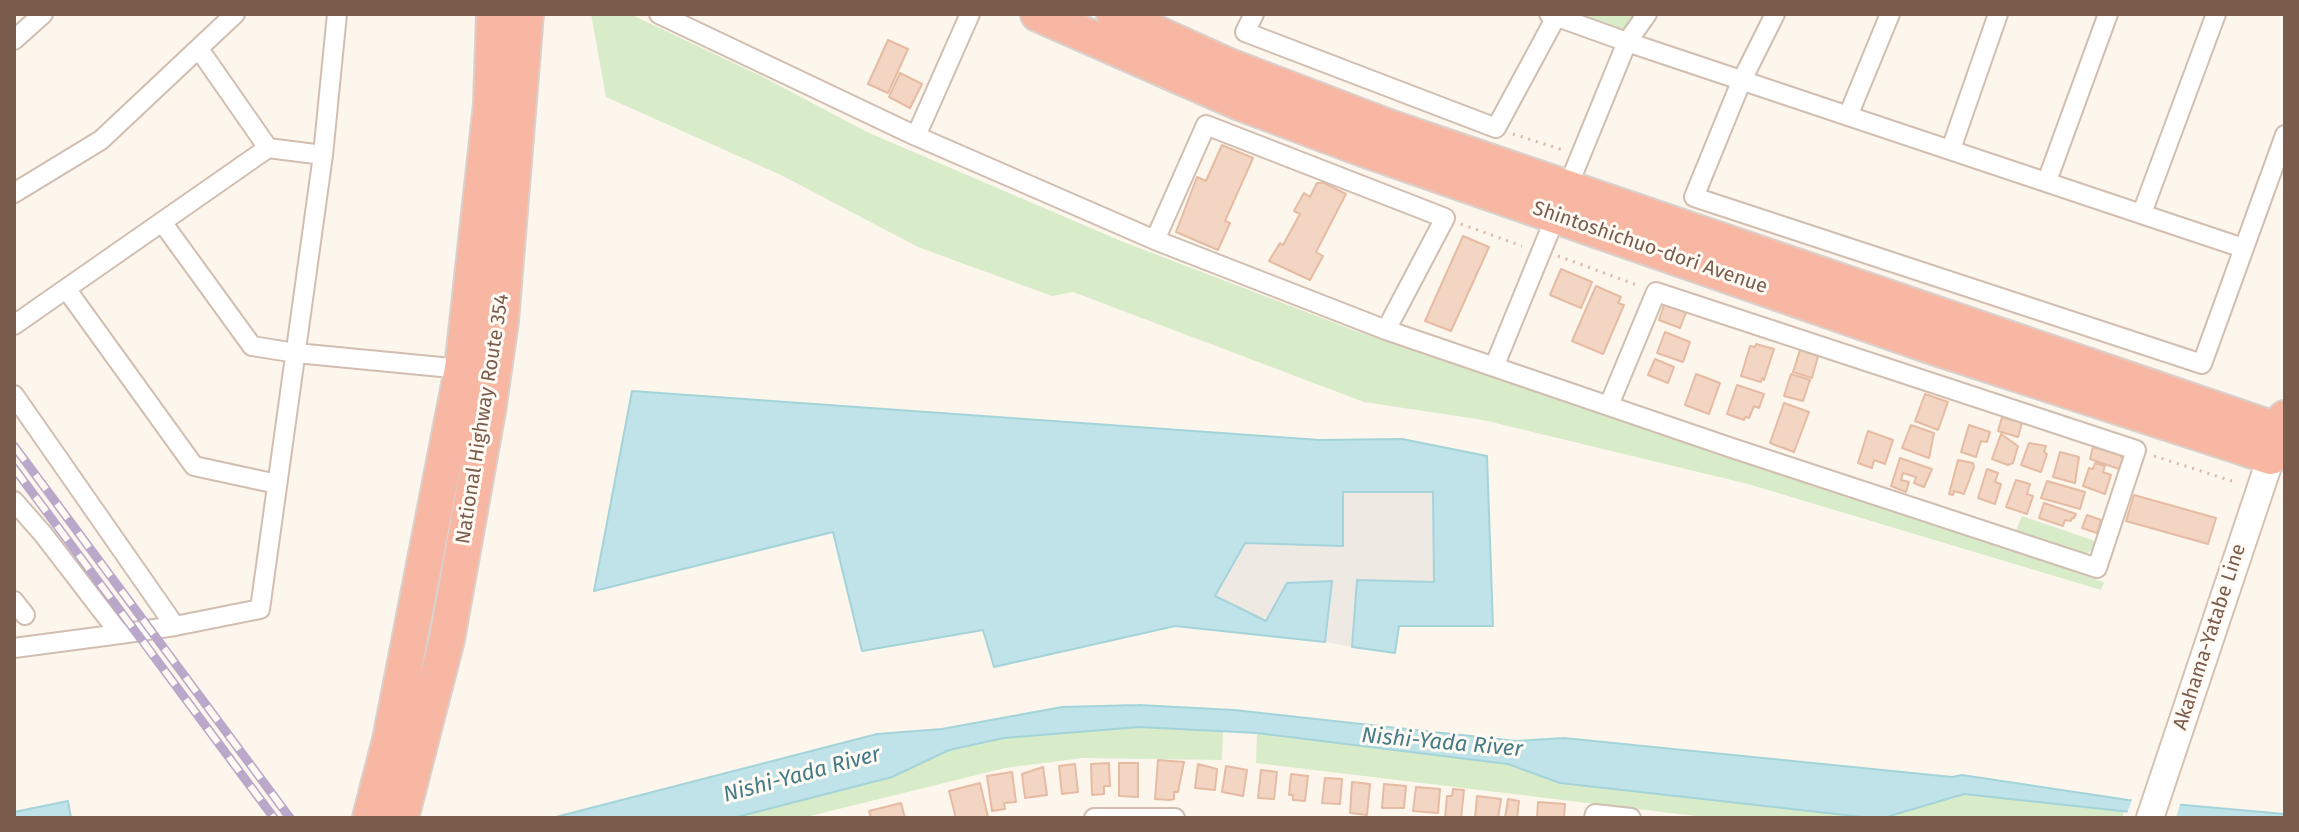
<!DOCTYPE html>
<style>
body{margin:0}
#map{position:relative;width:2299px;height:832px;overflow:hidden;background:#fdf6ec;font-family:"Fira Sans",sans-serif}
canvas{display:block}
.frame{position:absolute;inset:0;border:16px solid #7a5c4d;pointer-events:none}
</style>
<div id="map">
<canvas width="2299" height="832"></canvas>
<div class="frame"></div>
</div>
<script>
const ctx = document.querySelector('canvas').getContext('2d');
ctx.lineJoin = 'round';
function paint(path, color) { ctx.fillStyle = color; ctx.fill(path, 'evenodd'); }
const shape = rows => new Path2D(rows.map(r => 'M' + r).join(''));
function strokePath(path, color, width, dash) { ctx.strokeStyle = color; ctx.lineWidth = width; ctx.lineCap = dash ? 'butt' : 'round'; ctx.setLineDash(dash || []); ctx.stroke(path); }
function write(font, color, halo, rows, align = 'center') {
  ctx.font = font + ' "Fira Sans",sans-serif'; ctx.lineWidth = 6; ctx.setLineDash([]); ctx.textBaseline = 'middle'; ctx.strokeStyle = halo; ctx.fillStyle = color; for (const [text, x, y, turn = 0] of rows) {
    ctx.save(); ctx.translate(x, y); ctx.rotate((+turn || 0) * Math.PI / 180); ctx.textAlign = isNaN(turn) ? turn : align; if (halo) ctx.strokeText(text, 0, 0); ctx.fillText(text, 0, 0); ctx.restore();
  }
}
paint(shape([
 [1343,492,1434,492,1434,582,1357,581,1352,647,1325,642,1332,582,1266,622,1215,596,1245,543,1343,546]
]), '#efe9e4');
paint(shape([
 [591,14,630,14,763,77,867,132,1121,241,1356,331,2104,582,2101,590,1748,484,1483,420,1364,402,1073,292,1052,296,918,247,783,176,606,97],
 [1575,14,1637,14,1628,28,1619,29],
 [2022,516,2095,541,2093,550,2085,554,2016,531],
 [1139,727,1223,731,1222,760,1083,758,1005,768,802,818,733,818,892,777,949,750,1004,738],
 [1257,733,1508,764,1560,783,1872,818,1712,818,1256,763],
 [1964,794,2124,812,2122,818,1883,818]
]), '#d8ecc9');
const water = shape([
 [632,391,1320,440,1402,439,1487,456,1493,626,1399,626,1395,653,1352,647,1357,580,1434,582,1433,492,1343,492,1343,546,1245,543,1215,596,1266,621,1287,583,1332,581,1325,642,1175,626,994,667,983,630,862,651,833,532,594,591,632,391],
 [1139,705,1234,710,1516,741,1564,738,1952,777,1962,775,2128,800,2285,814,2285,818,2186,818,1964,794,1883,818,1872,818,1560,783,1508,764,1257,733,1139,727,1004,738,949,750,892,777,733,818,552,818,877,734,942,729,1062,707,1139,705],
 [68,801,71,818,14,818,14,812,68,801]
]);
paint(water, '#bfe3e8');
strokePath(water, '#a5d3da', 2);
paint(shape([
 [2133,797,2181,801,2176,818,2126,816]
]), '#fdf6ec');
const building = shape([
 [888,40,908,49,888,93,868,84,888,40],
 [900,73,922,84,910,108,889,97,900,73],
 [1222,145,1253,158,1225,221,1230,223,1218,250,1176,232,1197,177,1206,181,1222,145],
 [1317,183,1324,183,1346,194,1316,252,1323,256,1310,280,1269,261,1280,243,1283,245,1300,214,1294,211,1304,193,1310,197,1317,183],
 [1463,236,1489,247,1451,331,1425,321,1463,236],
 [1561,269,1592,282,1581,308,1550,295,1561,269],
 [1596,286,1621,297,1618,303,1624,305,1603,354,1572,341,1596,286],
 [1665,302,1687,310,1680,328,1659,320,1665,302],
 [1665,332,1690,342,1683,362,1657,353,1665,332],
 [1756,344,1774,349,1764,380,1762,378,1761,382,1741,376,1750,346,1755,347,1756,344],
 [1800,350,1818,356,1812,378,1793,372,1800,350],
 [1655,359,1674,367,1668,383,1648,375,1655,359],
 [1696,374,1720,383,1709,414,1685,405,1696,374],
 [1791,374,1810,380,1803,401,1784,396,1791,374],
 [1737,385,1764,394,1759,408,1754,406,1749,418,1745,417,1744,420,1727,414,1737,385],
 [1925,394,1948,402,1938,430,1915,421,1925,394],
 [1784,403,1809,412,1794,452,1770,443,1784,403],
 [2002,417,2022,423,2018,437,1998,431,2002,417],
 [1911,425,1934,433,1929,458,1902,448,1911,425],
 [1969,425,1990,432,1987,442,1981,441,1976,457,1961,452,1969,425],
 [1868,431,1893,440,1885,464,1874,460,1872,468,1858,463,1868,431],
 [2001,434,2018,446,2013,463,2008,465,1992,459,2001,434],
 [2029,443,2046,446,2044,452,2047,454,2041,472,2021,465,2029,443],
 [2093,447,2120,455,2123,460,2119,469,2090,459,2093,447],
 [2060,452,2079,457,2075,483,2053,477,2060,452],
 [1900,458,1932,469,1924,487,1914,483,1916,477,1903,473,1901,480,1909,482,1906,492,1891,486,1900,458],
 [1958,460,1973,463,1974,467,1964,494,1954,491,1953,495,1949,494,1958,460],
 [2095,463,2105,466,2103,472,2111,475,2105,494,2083,486,2089,468,2093,469,2095,463],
 [1987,469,1998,473,1995,482,2001,484,1995,504,1978,498,1987,469],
 [2016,480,2030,484,2027,494,2033,496,2027,514,2006,507,2016,480],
 [2047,481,2085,492,2080,509,2041,498,2047,481],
 [2134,495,2216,518,2208,544,2126,521,2134,495],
 [2044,503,2076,514,2074,518,2072,518,2071,521,2065,520,2063,526,2039,518,2044,503],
 [2087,515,2101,520,2097,533,2082,528,2087,515],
 [1158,760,1184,762,1178,792,1174,792,1174,799,1170,800,1155,799,1158,760],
 [1109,763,1110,786,1104,786,1104,794,1092,795,1091,764,1109,763],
 [1119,763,1138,763,1138,797,1119,796,1119,763],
 [1075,764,1078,792,1062,794,1059,766,1075,764],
 [1198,764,1217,769,1215,790,1195,788,1198,764],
 [1226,766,1247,770,1243,796,1222,792,1226,766],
 [1043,767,1047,795,1025,798,1022,774,1043,767],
 [1261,770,1277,772,1274,799,1258,798,1261,770],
 [1012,772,1016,802,1004,803,1005,809,992,811,987,776,1012,772],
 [1291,774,1308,776,1305,801,1293,800,1293,795,1289,795,1291,774],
 [1325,778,1342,779,1340,804,1322,803,1325,778],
 [1352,782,1370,784,1367,815,1350,813,1352,782],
 [980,783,988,817,956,818,949,791,980,783],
 [1384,784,1406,786,1404,808,1382,808,1384,784],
 [1416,787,1440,789,1438,813,1413,811,1416,787],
 [1453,789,1464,790,1461,818,1445,818,1447,796,1452,796,1453,789],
 [1477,796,1501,799,1498,818,1475,818,1477,796],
 [1508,799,1519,801,1517,818,1505,818,1508,799],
 [1538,802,1565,804,1564,818,1537,818,1538,802],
 [901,803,905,818,871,818,869,811,901,803]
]);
paint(building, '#f3d5c3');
strokePath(building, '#e6bba3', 2);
const street = shape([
 [659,14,916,136,1155,240,1386,330,1732,448,2097,568,2136,450,1656,292,1609,405],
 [1254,14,1245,32,1496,128,1556,17],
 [1549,14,1627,42,1647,14],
 [1775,14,1741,82,1694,197,2202,364,2285,135],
 [14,40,43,14],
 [1848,116,1890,14],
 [916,136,970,14],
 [268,148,323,155],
 [1951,149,1998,14],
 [2047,181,2108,14],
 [14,193,101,140,235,14],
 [2142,213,2216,14],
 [162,222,252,346,296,353,462,369],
 [1155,240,1206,125,1445,218,1386,330],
 [67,290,194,466,277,484],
 [14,325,268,148,199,49],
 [1494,367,1627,42,2243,248],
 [14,395,175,626,260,609,323,155,337,14],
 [14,501,43,534,120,634,14,648],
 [14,601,25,615],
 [120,634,175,626],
 [1094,818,1175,818],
 [1594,818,1595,814,1631,818]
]);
const secondary = shape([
 [2150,818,2271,457]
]);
const highway = shape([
 [1038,14,1240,103,1363,149,1933,347,2232,444,2271,457,2285,418],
 [1114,14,1229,66,1386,126,2280,431],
 [370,818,390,740,462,369,491,104,494,14],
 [401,818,447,639,488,411,501,321,526,14]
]);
strokePath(street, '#d1beb0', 22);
strokePath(secondary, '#d6c0b0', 30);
strokePath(highway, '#dad1cd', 38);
strokePath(shape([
 [1513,134,1563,150],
 [1461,224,1522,246],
 [1558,256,1637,285],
 [2154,456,2232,481]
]), '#d9b8a5', 3, [2, 6]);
strokePath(street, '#fff', 18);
strokePath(secondary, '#fff', 26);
strokePath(highway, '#f7b7a3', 34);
const rail = shape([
 [14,446,290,818],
 [14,468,274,818]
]);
strokePath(rail, '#b9a8c9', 9);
strokePath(rail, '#fffaf3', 6, [18]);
write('20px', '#7a5c4d', '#fffaf3', [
 ["Shintoshichuo-dori Avenue",1650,248,19],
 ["National Highway Route 354",483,419,-81],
 ["Akahama-Yatabe Line",2210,637,-72]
]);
write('italic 22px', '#437c86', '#fffaf3', [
 ["Nishi-Yada River",1442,743,5],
 ["Nishi-Yada River",802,775,-15]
]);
</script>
